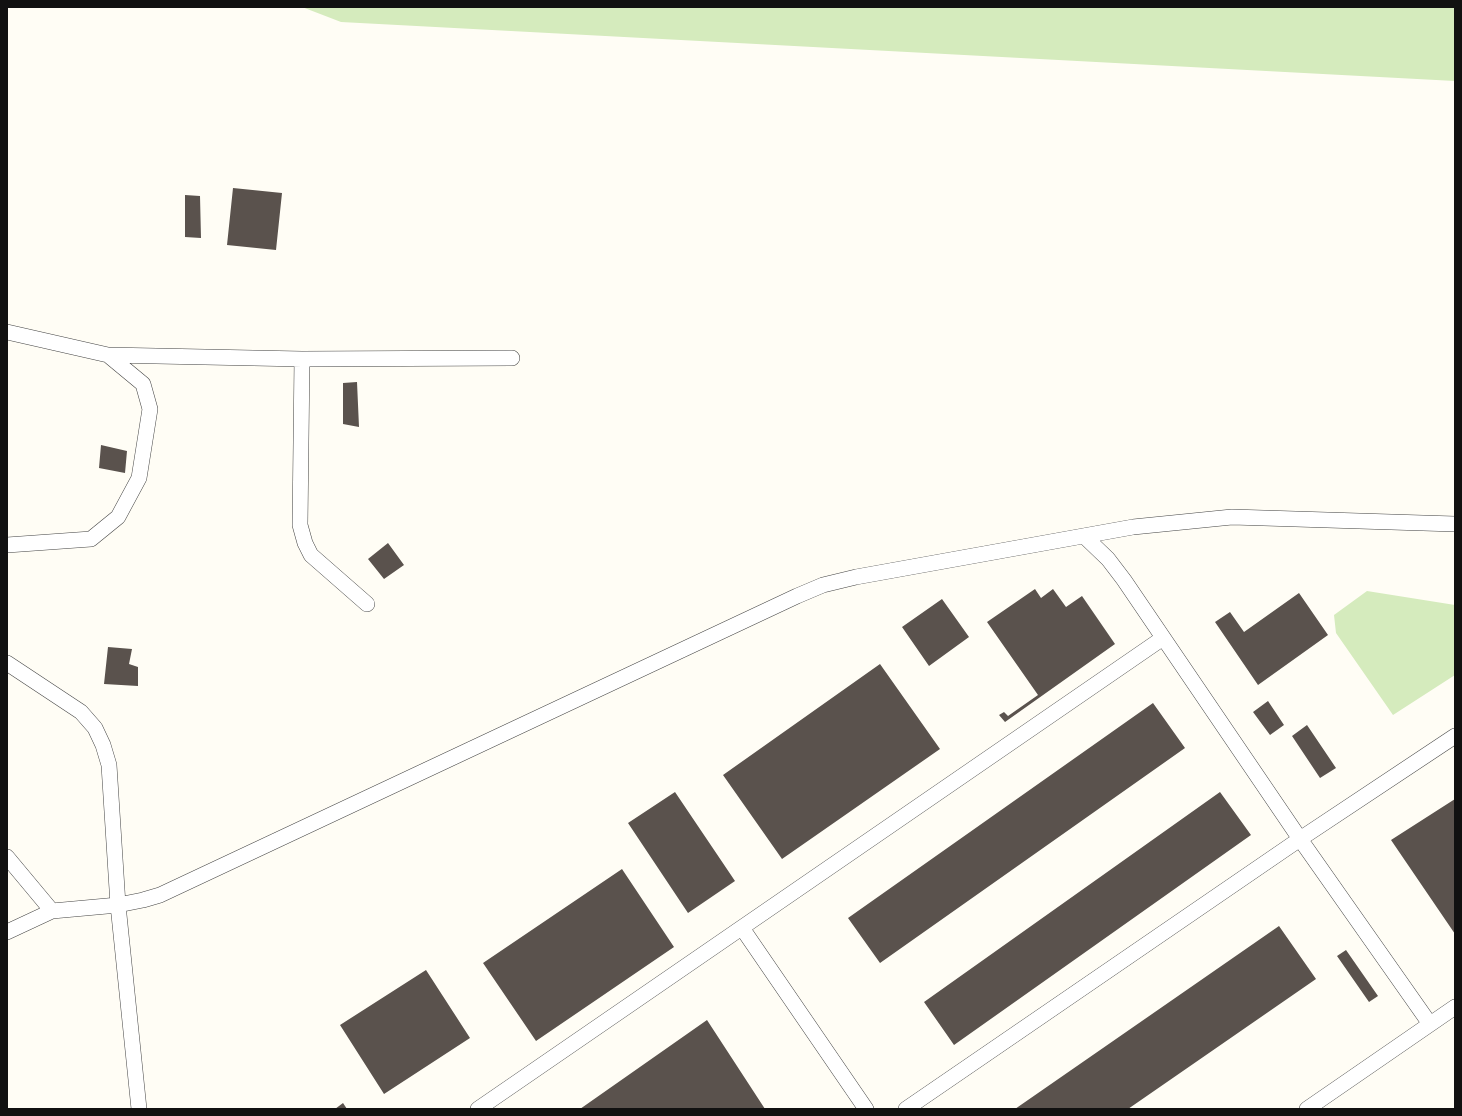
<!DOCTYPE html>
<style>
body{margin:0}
#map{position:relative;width:1462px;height:1116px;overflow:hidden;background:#fffdf5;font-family:"Noto Serif",serif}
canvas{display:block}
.frame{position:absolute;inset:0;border:8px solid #111;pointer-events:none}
</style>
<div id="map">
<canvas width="1462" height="1116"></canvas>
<div class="frame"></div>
</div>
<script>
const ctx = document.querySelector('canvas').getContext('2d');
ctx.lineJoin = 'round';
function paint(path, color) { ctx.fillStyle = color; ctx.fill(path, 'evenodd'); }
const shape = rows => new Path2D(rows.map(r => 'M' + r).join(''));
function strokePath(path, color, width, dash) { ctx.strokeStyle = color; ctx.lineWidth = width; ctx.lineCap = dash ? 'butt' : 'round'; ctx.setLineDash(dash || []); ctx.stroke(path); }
paint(shape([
 [302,7,1455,7,1455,81,341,22],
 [1367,591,1455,605,1455,675,1393,715,1336,633,1334,615]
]), '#d5ebbd');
paint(shape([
 [233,188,282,193,276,250,227,245],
 [185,195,200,196,201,238,185,237],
 [357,382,359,427,343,424,343,383],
 [101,445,127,451,125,473,99,468],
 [388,543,404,565,384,579,368,559],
 [1035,589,1041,598,1053,589,1066,607,1082,596,1115,644,1005,722,999,715,1004,712,1008,716,1038,695,987,622],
 [1299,593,1328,635,1258,685,1215,622,1230,612,1244,632],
 [942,599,969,637,929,666,902,627],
 [108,647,132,649,129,664,138,667,138,686,104,684],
 [880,664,940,749,782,859,723,775],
 [1268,701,1284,725,1270,735,1253,712],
 [1153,703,1185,748,880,963,848,918],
 [1307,725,1336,768,1320,778,1292,736],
 [675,792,735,881,688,913,628,823],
 [1220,792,1251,835,954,1045,924,1002],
 [1455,799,1455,934,1391,840],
 [622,869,674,947,536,1041,483,963],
 [1279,926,1316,979,1128,1109,1015,1109],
 [1346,950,1378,996,1369,1002,1337,956],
 [426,970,470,1038,384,1094,340,1025],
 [707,1020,765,1109,580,1109],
 [343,1103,347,1109,335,1109]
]), '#5a524d');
const lane = shape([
 [7,332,108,355,143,384,150,409,139,478,118,517,91,539,7,545],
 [108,355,302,359,512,358],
 [302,359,300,525,305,543,311,555,367,604],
 [1084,536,1108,559,1124,580,1300,839,1430,1024],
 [7,663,81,712,95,728,103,745,109,765,118,905,139,1109],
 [7,857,52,911],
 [742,928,866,1109],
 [7,932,52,911,118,905,143,900,160,895,797,596,823,585,856,577,1133,527,1232,517,1455,524],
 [478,1109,1163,638],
 [906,1109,1300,839,1455,736],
 [1307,1109,1455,1007]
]);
strokePath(lane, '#444', 16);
strokePath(lane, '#fff', 15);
</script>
